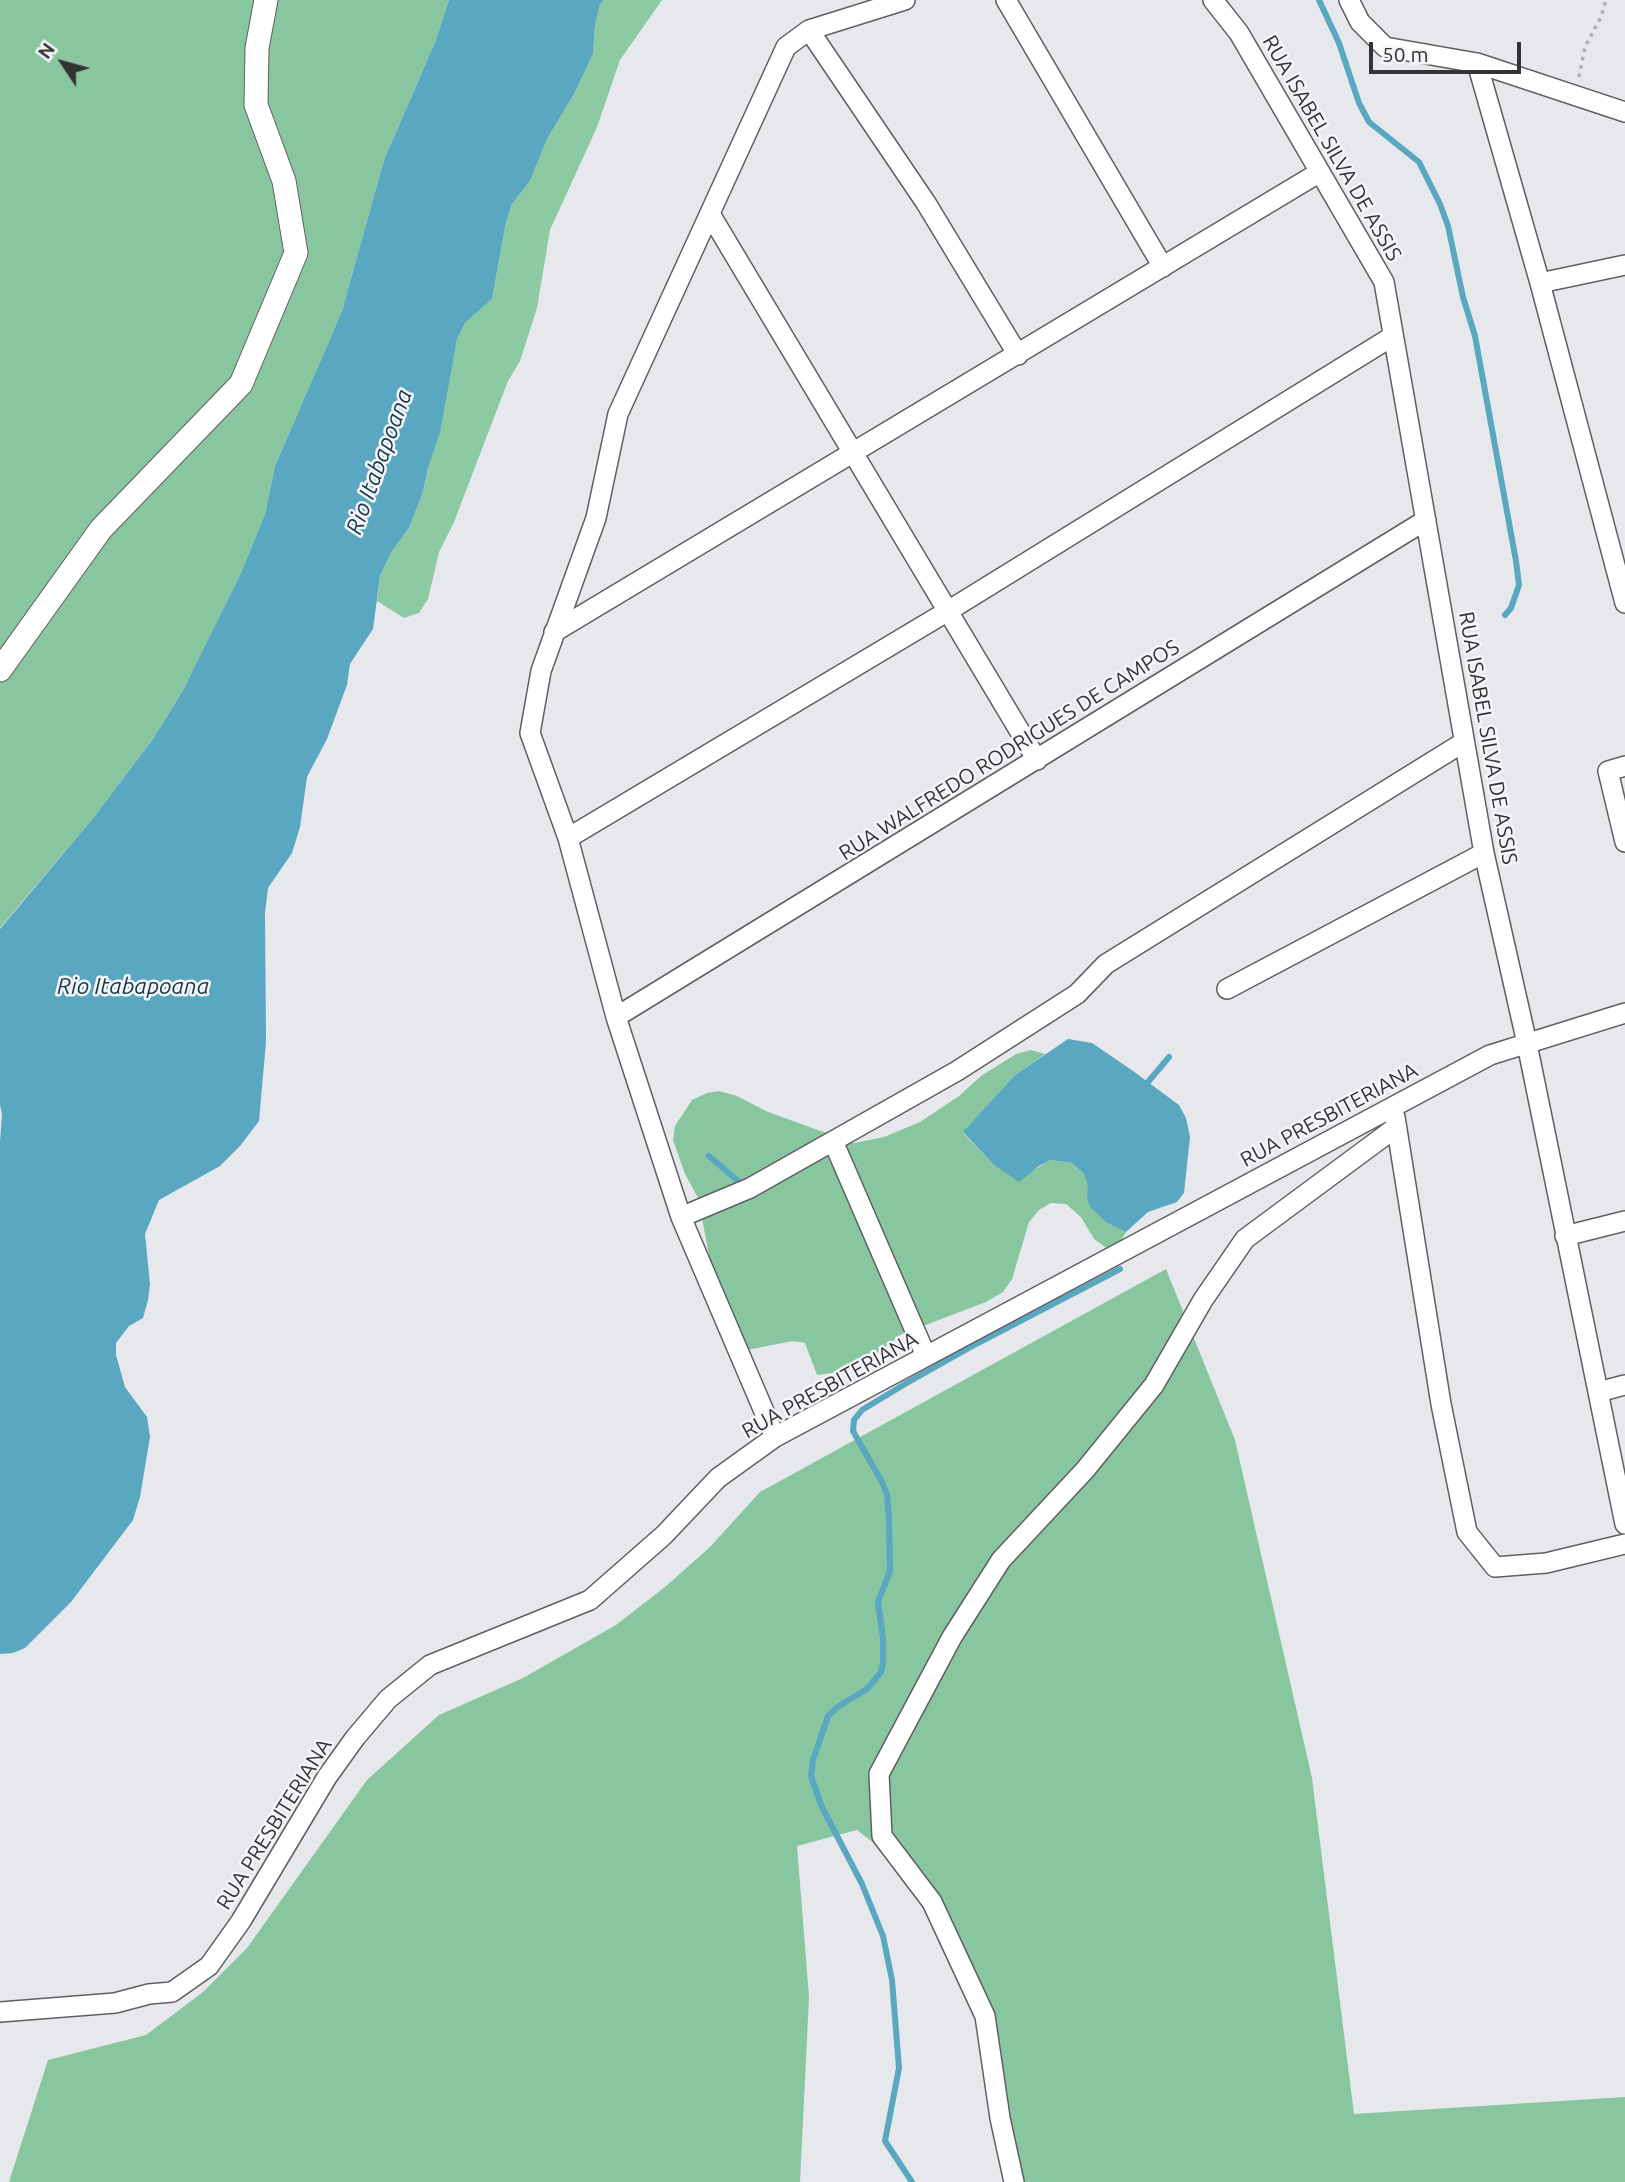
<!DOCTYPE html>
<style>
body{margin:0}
#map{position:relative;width:1625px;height:2182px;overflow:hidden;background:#e7e8eb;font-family:Ubuntu,sans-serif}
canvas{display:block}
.north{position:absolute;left:28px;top:28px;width:70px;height:70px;-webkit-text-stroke:5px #f5f5f9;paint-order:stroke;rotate:306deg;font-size:19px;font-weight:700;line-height:28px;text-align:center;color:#333334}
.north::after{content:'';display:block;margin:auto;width:24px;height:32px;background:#333334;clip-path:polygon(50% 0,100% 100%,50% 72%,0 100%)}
.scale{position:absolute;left:1369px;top:42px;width:152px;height:32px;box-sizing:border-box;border:4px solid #333334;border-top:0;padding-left:9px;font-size:21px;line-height:24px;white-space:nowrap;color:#333334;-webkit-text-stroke:5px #f5f5f9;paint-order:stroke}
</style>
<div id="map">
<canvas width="1625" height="2182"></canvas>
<div class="north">N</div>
<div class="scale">50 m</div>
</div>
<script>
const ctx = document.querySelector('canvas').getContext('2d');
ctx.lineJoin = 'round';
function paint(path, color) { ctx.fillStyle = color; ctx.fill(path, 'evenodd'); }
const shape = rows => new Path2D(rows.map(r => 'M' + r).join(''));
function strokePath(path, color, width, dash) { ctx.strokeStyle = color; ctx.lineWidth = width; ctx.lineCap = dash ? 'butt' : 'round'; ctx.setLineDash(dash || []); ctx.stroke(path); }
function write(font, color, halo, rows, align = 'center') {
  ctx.font = font + ' Ubuntu,sans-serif'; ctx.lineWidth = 5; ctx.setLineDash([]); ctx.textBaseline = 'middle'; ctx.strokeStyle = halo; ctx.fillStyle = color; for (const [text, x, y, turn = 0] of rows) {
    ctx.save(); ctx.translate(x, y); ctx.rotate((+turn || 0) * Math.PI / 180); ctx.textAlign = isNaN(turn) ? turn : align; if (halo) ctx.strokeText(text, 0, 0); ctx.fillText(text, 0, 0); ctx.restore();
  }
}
paint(shape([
 [0,0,449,0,436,40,384,160,342,311,275,466,265,514,241,573,182,692,153,739,94,817,0,928],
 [1031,1050,1045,1054,1015,1075,963,1133,993,1164,1027,1174,1051,1160,1072,1163,1084,1174,1089,1185,1087,1197,1107,1223,1126,1232,1117,1248,1105,1247,1094,1239,1081,1217,1066,1204,1051,1203,1039,1210,1029,1222,1012,1279,1003,1292,986,1302,902,1334,879,1352,839,1372,817,1375,805,1343,793,1341,747,1350,719,1307,698,1198,685,1174,673,1140,675,1126,692,1100,707,1093,719,1091,737,1096,768,1112,854,1143,884,1137,920,1122,959,1096,981,1076,1016,1054],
 [1166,1269,1235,1440,1312,1778,1354,2114,1625,2097,1625,2182,1021,2182,981,2026,906,1868,857,1830,797,1846,809,1997,800,2182,9,2182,48,2060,146,2035,203,1992,247,1948,367,1780,439,1715,523,1678,616,1625,665,1587,710,1547,760,1492]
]), '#88c69f');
paint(shape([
 [604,0,662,0,620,60,597,127,550,230,537,308,520,361,508,381,454,522,439,552,428,599,419,613,404,618,377,601,380,576,392,551,409,528,423,492,457,339,465,323,492,299,506,222,512,204,530,181,547,139,574,94,593,54,595,25,600,3]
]), '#8bcaa2');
paint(shape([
 [449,0,604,0,600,4,595,25,593,54,574,94,547,139,530,181,512,204,506,222,492,299,465,323,457,339,440,432,428,468,423,492,409,528,392,551,380,576,373,629,350,664,347,685,327,739,307,777,300,827,292,853,268,888,265,913,266,1042,259,1121,240,1146,220,1166,159,1200,145,1234,150,1284,148,1300,143,1318,129,1326,116,1343,116,1355,125,1387,147,1417,150,1437,140,1497,133,1520,71,1602,25,1648,13,1653,0,1654,0,1142,2,1114,0,1105,0,929,94,817,153,739,182,692,241,573,265,514,275,466,342,311,384,160,436,40],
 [1068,1039,1092,1043,1133,1071,1179,1105,1186,1118,1190,1137,1184,1193,1177,1202,1148,1212,1126,1232,1107,1223,1090,1207,1087,1197,1088,1185,1084,1174,1072,1163,1051,1160,1039,1166,1019,1182,993,1164,963,1132,1015,1075]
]), '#59a7c1');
strokePath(shape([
 [1319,0,1339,43,1359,103,1369,122,1419,162,1440,204,1448,226,1463,297,1475,336,1516,561,1519,585,1511,608,1505,615],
 [1143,1088,1169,1057],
 [709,1156,738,1181],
 [912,2182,885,2141,899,2068,892,1980,883,1936,862,1884,821,1805,811,1776,813,1760,828,1716,839,1706,867,1689,881,1672,883,1663,883,1639,878,1602,890,1571,889,1518,887,1495,882,1482,853,1431,854,1420,862,1410,905,1384,976,1344,1120,1269]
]), '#59a7c1', 6);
const minor = shape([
 [1006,0,1163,267],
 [1213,0,1239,33,1384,282,1484,853,1526,1039,1625,1524],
 [1349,0,1360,22,1385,47,1477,63,1625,112],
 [809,30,926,203,1018,355],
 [1477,63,1540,283,1625,603],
 [710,214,1037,760],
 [1540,283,1625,265],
 [554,632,1320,172],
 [1625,766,1608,771,1625,842],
 [568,838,948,611,1393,336],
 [1227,989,1484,853],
 [616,1017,1426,520],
 [1395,1117,1441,1404,1467,1532,1495,1567,1546,1563,1625,1544],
 [833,1141,926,1356],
 [681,1217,750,1188,957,1071,1077,994,1106,964,1464,742],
 [1565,1236,1625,1221],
 [1598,1392,1625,1385],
 [775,1437,681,1217,616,1017,568,838,530,733,541,671,596,518,618,414,786,47,809,30,905,0],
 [0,2012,115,2003,149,1994,172,1992,209,1966,241,1921,327,1777,355,1738,388,1699,430,1665,590,1600,664,1535,718,1478,775,1437,1490,1055,1625,1013],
 [1014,2182,1000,2118,985,2016,932,1902,882,1836,879,1774,952,1637,1001,1560,1085,1470,1154,1385,1203,1300,1245,1239,1395,1128]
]);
const tertiary = shape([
 [0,670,101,529,241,384,296,253,284,181,256,105,257,48,266,0]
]);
strokePath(minor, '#5f5f62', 22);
strokePath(tertiary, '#5f5f62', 25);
strokePath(shape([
 [1579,77,1585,47,1601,17,1606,0]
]), '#aeafb1', 3.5, [3.5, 5]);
strokePath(minor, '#fff', 19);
strokePath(tertiary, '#fff', 23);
write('21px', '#333334', '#f5f5f9', [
 ["RUA ISABEL SILVA DE ASSIS",1332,148,60],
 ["RUA ISABEL SILVA DE ASSIS",1488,738,80],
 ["RUA WALFREDO RODRIGUES DE CAMPOS",1009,750,-32],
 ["RUA PRESBITERIANA",1329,1115,-28],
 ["RUA PRESBITERIANA",830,1385,-29],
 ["RUA PRESBITERIANA",274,1824,-58]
]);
write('italic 23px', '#163b46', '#f5f5f9', [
 ["Rio Itabapoana",379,462,-70],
 ["Rio Itabapoana",133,986]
]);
</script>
